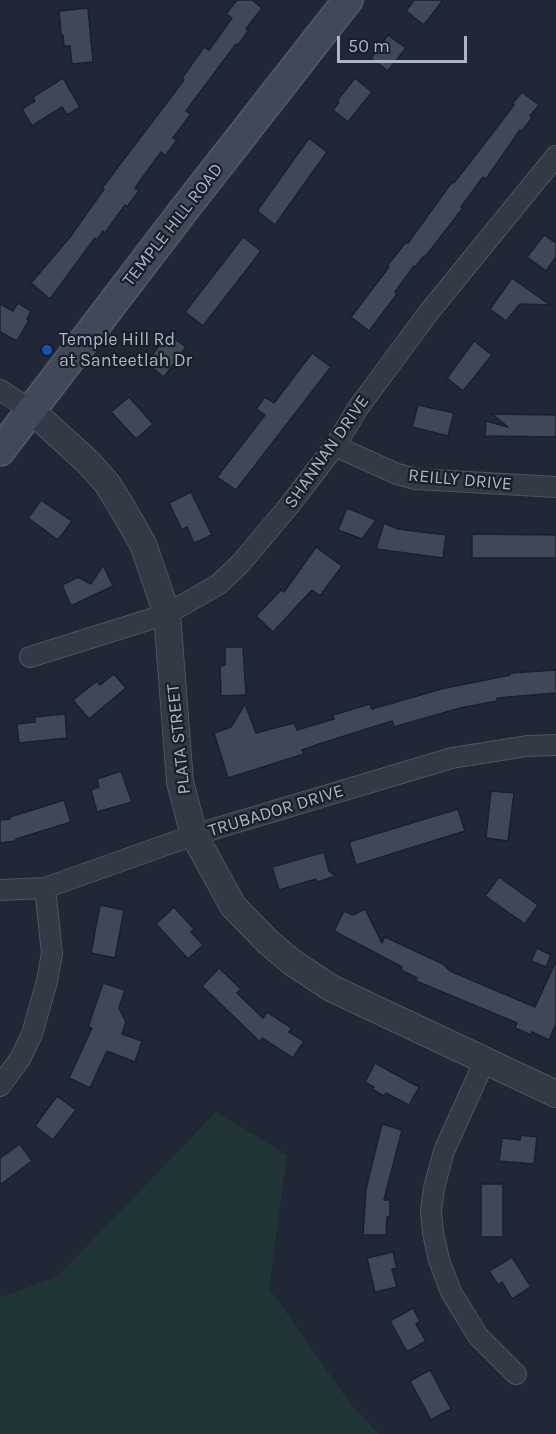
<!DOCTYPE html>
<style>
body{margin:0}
#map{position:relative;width:556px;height:1434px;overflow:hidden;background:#1f2834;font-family:Karla,sans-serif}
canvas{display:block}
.scale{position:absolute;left:337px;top:36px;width:130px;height:27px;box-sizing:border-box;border:3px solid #abb5c3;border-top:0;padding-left:8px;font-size:18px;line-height:21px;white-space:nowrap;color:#abb5c3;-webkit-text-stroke:4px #181f29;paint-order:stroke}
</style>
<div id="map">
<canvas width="556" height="1434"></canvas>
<div class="scale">50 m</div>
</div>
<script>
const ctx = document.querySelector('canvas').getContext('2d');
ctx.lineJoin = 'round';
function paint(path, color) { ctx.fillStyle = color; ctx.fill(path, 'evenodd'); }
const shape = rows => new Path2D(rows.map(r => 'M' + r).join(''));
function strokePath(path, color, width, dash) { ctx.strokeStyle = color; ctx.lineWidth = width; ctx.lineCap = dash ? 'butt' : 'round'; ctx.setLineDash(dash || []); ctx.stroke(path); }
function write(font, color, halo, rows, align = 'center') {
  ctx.font = font + ' Karla,sans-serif'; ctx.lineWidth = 4.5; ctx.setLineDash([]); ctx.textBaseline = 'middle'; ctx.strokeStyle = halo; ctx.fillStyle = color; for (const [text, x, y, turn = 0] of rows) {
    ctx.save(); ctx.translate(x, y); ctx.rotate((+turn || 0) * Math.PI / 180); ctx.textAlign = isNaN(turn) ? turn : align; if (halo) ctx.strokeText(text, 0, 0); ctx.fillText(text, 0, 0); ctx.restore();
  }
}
paint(shape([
 [216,1112,287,1155,269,1288,351,1405,379,1434,0,1434,0,1297,57,1277]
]), '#223536');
const building = shape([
 [237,0,252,0,262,8,246,29,249,30,238,45,236,44,186,111,191,114,173,138,177,140,165,156,161,152,135,188,139,191,127,207,125,205,105,233,103,231,97,240,95,238,50,299,31,283,70,237,104,189,102,188,184,80,182,78,204,47,209,50,232,18,226,14,237,0],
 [414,0,443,0,424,25,406,11,414,0],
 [88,8,93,62,72,64,70,46,64,46,63,35,61,35,59,11,88,8],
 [388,35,406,48,388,71,371,58,388,35],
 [63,78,80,107,67,115,62,107,32,126,22,109,35,101,33,97,63,78],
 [355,78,372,92,348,122,333,110,339,102,337,101,355,78],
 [522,92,539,105,530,116,532,118,521,132,520,130,486,179,483,177,461,207,463,208,425,257,424,256,415,267,414,266,395,292,397,294,369,331,351,317,389,267,387,266,406,242,408,243,452,182,454,183,514,105,512,104,522,92],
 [309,138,327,152,275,225,257,211,309,138],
 [544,235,556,243,556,257,546,271,527,257,544,235],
 [243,237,261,251,203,326,185,312,243,237],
 [512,278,550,305,520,304,506,321,490,309,512,278],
 [18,303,31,311,27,319,29,320,17,341,0,332,0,304,13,311,18,303],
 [168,334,186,347,164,377,146,363,168,334],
 [474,341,492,355,463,391,447,378,474,341],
 [312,353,331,367,236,490,217,477,265,415,256,409,265,397,274,403,312,353],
 [129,397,153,424,136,439,111,412,129,397],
 [418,405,454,413,448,436,412,427,418,405],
 [492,414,556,415,556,437,485,436,486,421,508,427,492,414],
 [191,492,212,535,194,543,187,527,182,530,169,503,191,492],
 [41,500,72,521,58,540,28,518,41,500],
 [347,508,376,520,362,539,338,530,347,508],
 [384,523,398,529,446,535,443,558,376,549,384,523],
 [472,534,556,535,556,558,472,558,472,534],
 [316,547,342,566,320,596,312,590,273,632,256,616,281,590,284,592,316,547],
 [103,565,113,586,71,606,62,585,78,577,91,584,103,565],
 [225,647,243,647,246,695,221,696,220,666,225,665,225,647],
 [556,670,556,693,497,698,497,701,460,708,394,727,392,721,319,744,302,750,304,754,228,778,214,733,231,727,245,704,256,733,294,723,297,730,334,719,333,715,370,704,372,709,441,689,510,675,510,673,556,670],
 [114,674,126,688,89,719,73,700,97,681,100,685,114,674],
 [65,714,67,738,19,743,17,724,35,722,35,717,65,714],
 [121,771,132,802,97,812,91,790,99,787,97,779,121,771],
 [491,791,514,793,508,841,486,838,491,791],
 [64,800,71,822,16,839,16,841,0,843,0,820,10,819,10,817,64,800],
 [458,809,465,831,356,865,349,842,458,809],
 [324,852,329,871,336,876,317,882,316,879,279,890,272,867,324,852],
 [499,877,538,905,525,924,485,896,499,877],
 [100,905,124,910,115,958,91,953,100,905],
 [174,907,194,929,191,932,203,945,188,959,156,924,174,907],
 [365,909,382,943,385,937,443,964,450,971,535,1007,556,961,556,1024,549,1040,532,1032,531,1035,515,1028,517,1023,416,981,417,978,401,970,402,967,334,931,344,911,353,915,365,909],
 [537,948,551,955,546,967,531,961,537,948],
 [219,968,241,989,237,993,263,1018,267,1012,292,1028,289,1032,304,1041,293,1058,262,1038,260,1042,202,986,219,968],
 [103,983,125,990,119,1008,126,1022,122,1034,142,1041,135,1062,107,1051,90,1088,69,1078,92,1028,88,1027,103,983],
 [375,1063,419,1087,409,1105,386,1093,384,1096,372,1089,374,1087,365,1082,375,1063],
 [57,1096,76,1110,53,1140,35,1126,57,1096],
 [382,1124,402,1130,384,1200,390,1200,390,1217,387,1217,386,1235,363,1235,366,1189,382,1124],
 [521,1135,537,1137,534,1164,499,1161,502,1138,520,1140,521,1135],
 [20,1144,32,1161,0,1185,0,1158,20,1144],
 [481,1184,503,1184,503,1237,481,1237,481,1184],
 [393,1252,397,1268,392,1269,397,1287,375,1292,367,1258,393,1252],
 [512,1257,531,1287,512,1299,502,1282,498,1285,489,1271,512,1257],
 [413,1308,420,1321,416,1324,426,1341,407,1352,390,1321,413,1308],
 [430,1370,451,1409,431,1420,410,1381,430,1370]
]);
paint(building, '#3d4957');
strokePath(building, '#1a212b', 1.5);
const minor = shape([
 [0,390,31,410],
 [335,446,397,474,416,479,556,487],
 [30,657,167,614,219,584,241,563,288,507,335,446,358,408,429,312,556,156],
 [0,890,45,888,194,835,452,758,527,746,556,745],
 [485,1060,444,1151,434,1188,431,1211,433,1233,439,1260,451,1292,478,1336,516,1374],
 [0,1086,20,1059,32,1034,47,981,52,953,45,888]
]);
const tertiary = shape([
 [31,410,88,462,106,482,120,504,143,544,167,614,180,782,194,835,233,906,268,942,293,963,331,988,556,1094]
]);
const secondary = shape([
 [0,451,183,211,348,0]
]);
strokePath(minor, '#4d5560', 22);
strokePath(tertiary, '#4d5560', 28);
strokePath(secondary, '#4d5560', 32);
strokePath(minor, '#323a45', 20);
strokePath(tertiary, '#323a45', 26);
strokePath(secondary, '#404958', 28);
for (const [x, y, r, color] of [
 [47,350,6,"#1a4fb4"]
]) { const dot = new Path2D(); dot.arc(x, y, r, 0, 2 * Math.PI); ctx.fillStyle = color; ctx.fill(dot); strokePath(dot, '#181f29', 2); }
write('18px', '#abb5c3', '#181f29', [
 ["TEMPLE HILL ROAD",173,225,-52],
 ["SHANNAN DRIVE",327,452,-55],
 ["REILLY DRIVE",460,480,5],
 ["PLATA STREET",179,739,-96],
 ["TRUBADOR DRIVE",276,811,-17]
]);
write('18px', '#abb5c3', '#181f29', [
 ["Temple Hill Rd",59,340],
 ["at Santeetlah Dr",59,361]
], 'left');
</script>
